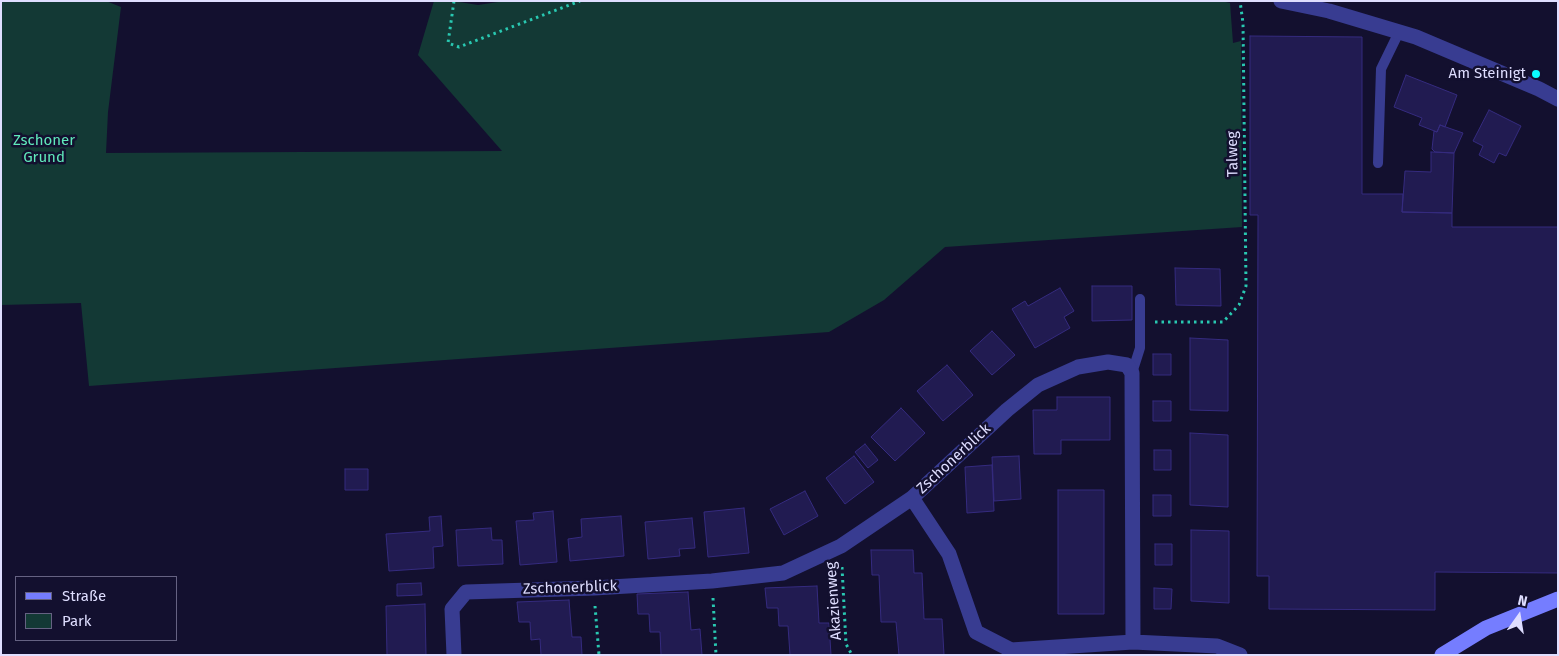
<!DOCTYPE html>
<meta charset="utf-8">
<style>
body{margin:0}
#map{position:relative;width:1559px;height:656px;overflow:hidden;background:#13102f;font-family:"Fira Sans",sans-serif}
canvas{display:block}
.frame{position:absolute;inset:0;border:2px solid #dfdeff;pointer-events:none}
.legend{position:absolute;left:15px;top:576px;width:162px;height:65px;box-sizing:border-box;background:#13102f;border:1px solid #656282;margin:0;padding:6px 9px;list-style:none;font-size:15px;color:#dfdeff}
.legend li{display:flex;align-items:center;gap:10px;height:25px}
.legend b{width:25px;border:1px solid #656282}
.north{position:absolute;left:1494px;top:591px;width:50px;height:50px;-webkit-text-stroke:4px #13102f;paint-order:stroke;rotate:13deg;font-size:14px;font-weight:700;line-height:20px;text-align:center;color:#dfdeff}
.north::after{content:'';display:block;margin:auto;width:18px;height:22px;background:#dfdeff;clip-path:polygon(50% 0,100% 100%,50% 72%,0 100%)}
</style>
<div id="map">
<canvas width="1559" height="656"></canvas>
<div class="frame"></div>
<ul class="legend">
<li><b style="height:6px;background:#757dff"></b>Straße</li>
<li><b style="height:14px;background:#133935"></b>Park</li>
</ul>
<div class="north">N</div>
</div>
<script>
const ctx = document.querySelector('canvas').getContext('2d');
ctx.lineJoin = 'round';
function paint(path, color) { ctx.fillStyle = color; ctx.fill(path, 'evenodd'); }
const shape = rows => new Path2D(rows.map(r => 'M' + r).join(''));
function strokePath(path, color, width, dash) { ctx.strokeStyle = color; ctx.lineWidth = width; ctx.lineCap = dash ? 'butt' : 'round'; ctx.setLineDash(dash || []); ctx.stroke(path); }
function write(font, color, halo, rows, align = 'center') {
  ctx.font = font + ' "Fira Sans",sans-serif'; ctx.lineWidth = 5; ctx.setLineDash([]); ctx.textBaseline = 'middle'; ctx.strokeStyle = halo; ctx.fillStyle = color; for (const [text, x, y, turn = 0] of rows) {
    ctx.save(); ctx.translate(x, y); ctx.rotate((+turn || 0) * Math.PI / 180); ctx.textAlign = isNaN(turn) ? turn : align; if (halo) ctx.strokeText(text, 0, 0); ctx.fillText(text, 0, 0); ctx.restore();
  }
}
paint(shape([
 [1,1,106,1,121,7,108,112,106,153,502,151,418,55,434,1,453,1,478,5,505,1,1221,1,1230,3,1233,43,1241,41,1242,227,945,247,884,300,829,332,89,386,81,303,1,305]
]), '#133935');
const building = shape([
 [1250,36,1362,37,1362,194,1403,194,1402,212,1452,213,1452,227,1558,227,1558,573,1435,572,1435,610,1269,609,1269,576,1257,576,1258,215,1250,215,1250,36],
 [1406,75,1457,95,1445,127,1440,125,1437,132,1419,125,1422,118,1394,107,1406,75],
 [1489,110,1521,126,1506,156,1499,153,1494,163,1479,155,1483,146,1473,141,1489,110],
 [1440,125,1463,133,1454,153,1435,152,1432,149,1434,131,1437,132,1440,125],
 [1431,152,1454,153,1452,213,1402,212,1405,171,1431,172,1431,152],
 [1175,268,1220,269,1221,306,1176,305,1175,268],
 [1092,286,1132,286,1132,320,1092,321,1092,286],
 [1060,288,1074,311,1064,317,1070,328,1035,348,1012,309,1025,301,1028,306,1060,288],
 [992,331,1015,355,992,375,970,351,992,331],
 [1190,338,1228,340,1228,411,1190,410,1190,338],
 [1153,354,1171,354,1171,375,1153,375,1153,354],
 [947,365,973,395,943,421,917,391,947,365],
 [1057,397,1110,397,1110,440,1061,440,1061,454,1034,454,1033,410,1057,410,1057,397],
 [1153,401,1171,401,1171,421,1153,421,1153,401],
 [901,408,925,433,895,461,871,437,901,408],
 [1190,433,1228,435,1228,507,1190,505,1190,433],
 [865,444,878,460,868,468,855,452,865,444],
 [1154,450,1171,450,1171,470,1154,470,1154,450],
 [854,456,874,482,845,504,826,478,854,456],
 [1019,456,1021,499,994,501,992,457,1019,456],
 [992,465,994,511,967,513,965,467,992,465],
 [345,469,368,469,368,490,345,490,345,469],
 [1058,490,1104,490,1104,614,1058,614,1058,490],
 [805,491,818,516,784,535,770,509,805,491],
 [1153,495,1171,495,1171,516,1153,516,1153,495],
 [744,508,749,553,708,557,704,512,744,508],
 [553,511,557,562,520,565,516,521,534,520,533,513,553,511],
 [441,516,443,546,433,547,434,568,389,571,386,534,430,531,429,517,441,516],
 [621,516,624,556,570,561,568,539,582,537,581,519,621,516],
 [692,518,695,548,679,549,680,556,648,559,645,522,692,518],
 [491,528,492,540,502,540,503,564,458,566,456,530,491,528],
 [1191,530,1229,531,1229,603,1191,601,1191,530],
 [1155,544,1172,544,1172,565,1155,565,1155,544],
 [871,550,913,550,914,573,922,573,924,619,942,619,944,655,899,655,896,622,881,622,879,575,872,575,871,550],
 [421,583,422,595,397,596,397,584,421,583],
 [817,586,819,623,829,623,831,655,790,655,788,626,779,626,778,608,767,608,765,588,817,586],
 [1154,588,1172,589,1171,609,1154,609,1154,588],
 [688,592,691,630,700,629,702,655,661,655,660,632,650,632,649,614,638,614,637,594,688,592],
 [569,600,572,637,581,637,582,655,541,655,540,639,531,640,530,622,519,622,517,602,569,600],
 [425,604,426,655,387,655,386,606,425,604]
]);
paint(building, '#211b51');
strokePath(building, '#352b7f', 1);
strokePath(shape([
 [454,1,448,43,459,47,580,1],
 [1155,322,1223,322,1239,305,1246,286,1243,23,1240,1],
 [842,567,846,644,852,655],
 [713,598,716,655],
 [595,606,599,655]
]), '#29c8b1', 3, [2.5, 4]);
strokePath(shape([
 [1378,163,1381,69,1399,32],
 [1132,373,1140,348,1140,299]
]), '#383c91', 10);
strokePath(shape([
 [1281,1,1329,11,1416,37,1539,89,1558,99],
 [912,498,949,554,976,632,1011,650,1133,642],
 [454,655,452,609,466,592,594,588,712,581,783,573,841,546,912,498,1007,410,1038,385,1078,367,1108,362,1127,365,1132,373,1133,642,1217,646,1240,655]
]), '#383c91', 15);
strokePath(shape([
 [1442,655,1486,628,1558,599]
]), '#757dff', 15);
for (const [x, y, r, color] of [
 [1536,74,5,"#0afbff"]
]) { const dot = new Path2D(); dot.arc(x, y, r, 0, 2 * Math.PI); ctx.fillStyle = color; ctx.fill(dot); strokePath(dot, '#13102f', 2); }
write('15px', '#dfdeff', '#13102f', [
 ["Am Steinigt",1526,74]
], 'right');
write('15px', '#60e9bb', '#13102f', [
 ["Zschoner",44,141],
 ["Grund",44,158]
]);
write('15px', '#dfdeff', '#13102f', [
 ["Talweg",1233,154,-91],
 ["Zschonerblick",954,459,-43],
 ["Zschonerblick",570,588,-2],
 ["Akazienweg",834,601,-94]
]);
</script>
